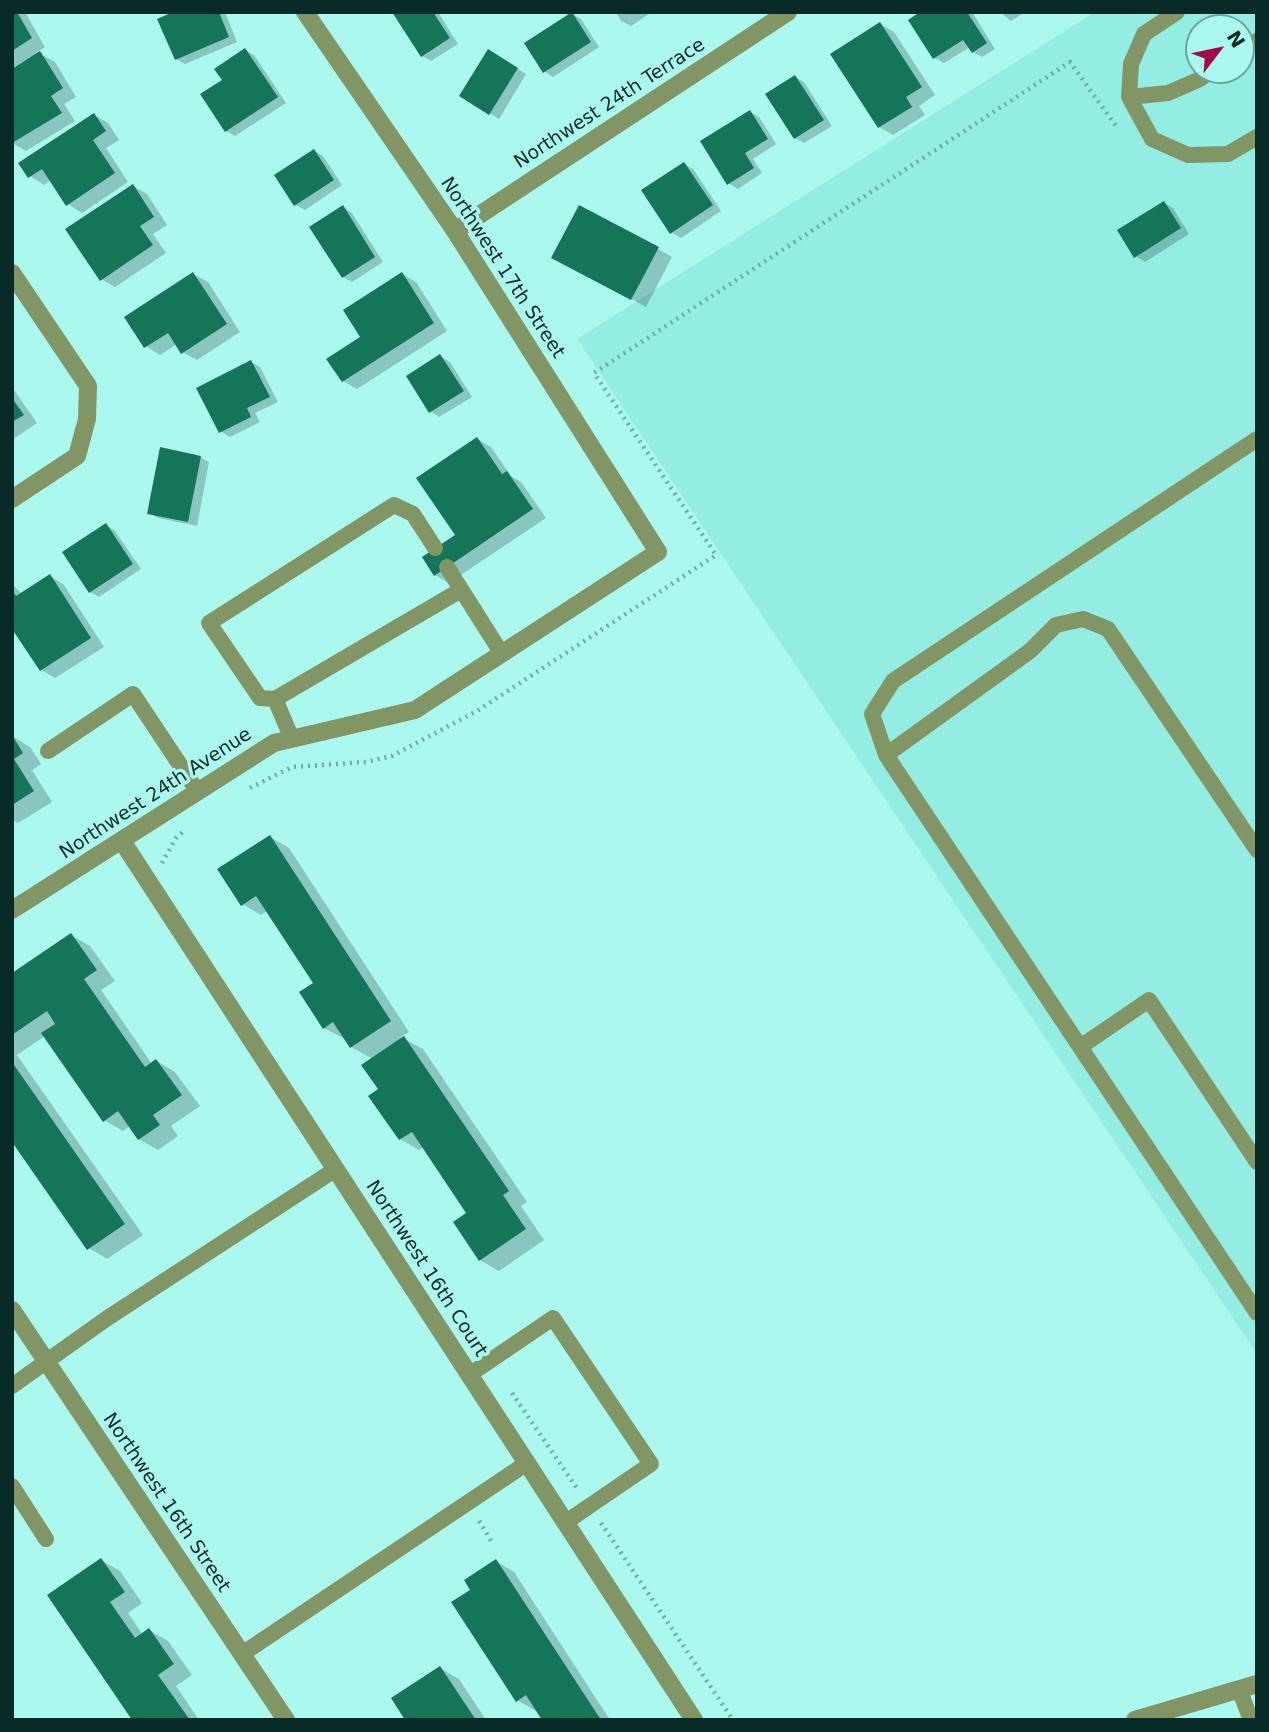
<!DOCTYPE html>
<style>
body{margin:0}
#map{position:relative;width:1269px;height:1732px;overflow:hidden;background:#abf8ef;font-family:"DejaVu Sans",sans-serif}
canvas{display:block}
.frame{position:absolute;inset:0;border:14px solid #092b28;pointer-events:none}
.north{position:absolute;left:1185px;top:14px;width:70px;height:70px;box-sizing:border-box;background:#abf8ef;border:2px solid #6aa69f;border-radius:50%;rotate:58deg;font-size:19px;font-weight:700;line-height:28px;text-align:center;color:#092b28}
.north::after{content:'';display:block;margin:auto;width:24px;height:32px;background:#a30a47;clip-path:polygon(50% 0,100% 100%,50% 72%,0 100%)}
</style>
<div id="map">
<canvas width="1269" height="1732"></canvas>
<div class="frame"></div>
<div class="north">N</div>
</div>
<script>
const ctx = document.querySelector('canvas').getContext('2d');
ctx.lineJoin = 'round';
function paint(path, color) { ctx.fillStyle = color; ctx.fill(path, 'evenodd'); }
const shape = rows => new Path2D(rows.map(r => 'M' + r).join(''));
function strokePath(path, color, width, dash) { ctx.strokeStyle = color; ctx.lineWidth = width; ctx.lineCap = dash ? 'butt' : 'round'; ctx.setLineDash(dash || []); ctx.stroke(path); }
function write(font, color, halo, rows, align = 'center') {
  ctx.font = font + ' "DejaVu Sans",sans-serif'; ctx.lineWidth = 7; ctx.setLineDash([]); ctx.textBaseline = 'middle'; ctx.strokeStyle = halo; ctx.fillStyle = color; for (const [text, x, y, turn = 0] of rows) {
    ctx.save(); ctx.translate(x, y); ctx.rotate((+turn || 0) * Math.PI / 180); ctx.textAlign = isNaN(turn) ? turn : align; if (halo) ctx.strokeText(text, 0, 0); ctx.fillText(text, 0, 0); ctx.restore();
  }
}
paint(shape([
 [1095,12,1257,12,1257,1354,577,339],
 [1199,28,1241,28,1241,70,1199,70]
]), '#94ede3');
paint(shape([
 [12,12,25,12,45,47,37,52,55,62,76,97,64,104,75,121,26,151,12,143],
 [177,12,225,12,237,42,185,64,176,59],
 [394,12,438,12,458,44,431,61,422,56],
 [616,12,652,12,631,26,621,21],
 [924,12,972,12,995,49,982,57,973,52,970,47,944,63,935,58],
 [1000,12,1025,12,1011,21],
 [572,14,581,19,599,47,553,77,544,71],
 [880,24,894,32,935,95,919,106,925,115,893,135,879,127],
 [245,50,254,55,286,103,235,136,226,131,224,81],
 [488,51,526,74,499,119,461,96],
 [795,77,804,82,832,126,804,143,795,138],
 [750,112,759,117,776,144,753,159,762,173,738,189,728,183],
 [94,115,108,123,119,140,106,148,128,182,82,213,68,204,51,180,44,185,30,176],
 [314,151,323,156,342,185,305,210,296,205],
 [684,164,693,169,721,211,681,238,671,232],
 [133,186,147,194,167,225,153,234,166,253,115,287,101,279],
 [1164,203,1173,208,1189,234,1145,262,1136,256],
 [343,207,352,213,383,262,352,282,343,277],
 [658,249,672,257,646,307,568,265],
 [193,274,208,282,240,332,197,360,182,352,177,344,160,355,146,346],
 [402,274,416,282,447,331,357,389,343,381,363,337],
 [440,356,450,362,472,397,439,417,430,411],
 [251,362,260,367,278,402,255,413,260,422,230,437,220,431],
 [12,387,37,423,12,440],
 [477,439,491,447,511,476,521,482,546,518,449,583,435,575,457,535],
 [200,457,209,462,197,526,158,518,149,513],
 [106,525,115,531,141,569,99,597,90,592],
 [50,576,64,585,104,647,55,678,41,670,12,626,12,584,22,594],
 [12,736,30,747,41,764,32,770,52,802,18,823,12,820],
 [270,837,289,848,409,1032,401,1037,423,1049,527,1202,521,1206,544,1240,499,1271,480,1260,468,1213,424,1147,419,1150,400,1139,373,1059,351,1047,345,1037,343,1038,324,1028,316,983,268,910,261,915,242,904],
 [71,935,90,946,115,981,101,990,152,1064,157,1061,175,1072,200,1106,171,1126,178,1136,158,1150,139,1139,130,1126,123,1131,104,1120,45,1036,17,1055,143,1235,107,1259,89,1248,12,1139,12,975],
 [101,1560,120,1571,142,1603,128,1613,143,1635,149,1630,168,1641,192,1675,176,1686,199,1720,134,1720],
 [496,1561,514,1572,610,1720,544,1720,538,1710,536,1711,517,1700],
 [440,1668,459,1679,486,1720,407,1720]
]), '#0003');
paint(shape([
 [12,12,17,12,32,38,12,51],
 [173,12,219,12,229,37,175,60,157,19],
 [392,12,433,12,450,38,421,57],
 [572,12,591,42,543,73,524,43],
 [920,12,967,12,987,43,972,53,963,40,933,59,908,20],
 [880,22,922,87,906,97,912,107,878,128,830,54],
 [245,48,278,97,225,132,200,94,222,80,214,69],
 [488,49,518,68,489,115,459,96],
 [40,51,63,88,51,96,62,113,12,143,12,69],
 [795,75,824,120,794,139,765,94],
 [750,110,768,139,745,153,754,168,727,185,700,141],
 [94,113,106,131,93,140,115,173,66,206,42,169,28,178,18,163],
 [314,149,334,180,294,206,274,175],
 [684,162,713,205,670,234,641,190],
 [133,184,154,217,140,226,153,245,100,281,65,229],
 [1164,201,1181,228,1134,258,1117,230],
 [343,205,375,257,342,278,309,227],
 [579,205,659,247,631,300,551,258],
 [193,272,227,324,181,354,168,333,144,348,124,317],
 [402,272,434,323,342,382,326,359,360,337,343,310],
 [440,354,464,391,429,413,406,376],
 [251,360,270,397,247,408,251,417,219,433,196,388],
 [12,398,24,415,12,422],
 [477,437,502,474,507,471,533,509,434,576,422,557,455,535,416,478],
 [160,447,201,456,188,522,147,514],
 [106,523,133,564,89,593,62,552],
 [50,574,91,638,40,671,12,629,12,590,16,596],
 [12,735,23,753,14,759,34,791,12,805],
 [270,835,391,1021,350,1048,333,1022,323,1029,299,992,313,983,256,896,241,906,217,869],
 [71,933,97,970,84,979,145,1067,156,1059,182,1095,153,1115,160,1125,138,1140,118,1111,103,1122,41,1033,55,1024,47,1011,12,1035,12,973],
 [404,1036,509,1191,503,1195,526,1229,479,1261,453,1222,466,1213,412,1132,399,1140,368,1096,378,1089,361,1065],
 [12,1062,125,1224,87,1250,12,1142],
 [101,1558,125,1592,110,1602,135,1638,149,1628,174,1664,158,1675,190,1720,132,1720,47,1595],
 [496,1559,601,1720,542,1720,526,1695,516,1702,451,1602,470,1590,464,1580],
 [440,1666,476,1720,405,1720,391,1698]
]), '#157558');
strokePath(shape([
 [250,788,292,767,366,762,392,756,477,711,716,555,594,373,1070,62,1116,126],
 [162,863,176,838,184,831],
 [512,1393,578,1490],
 [479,1521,493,1544],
 [601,1523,733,1720]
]), '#6daaa3', 4.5, [2, 5]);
strokePath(shape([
 [1177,12,1144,34,1131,64,1129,97,1152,139,1188,155,1228,154,1257,137],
 [1241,51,1257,41],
 [1129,97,1168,93,1198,80,1213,70],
 [1257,439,893,681,872,714,886,755,1257,1313],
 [435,548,413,514,394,505,209,623,260,698,275,699,461,590],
 [447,567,502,654],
 [275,699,292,739],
 [48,751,133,694,198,792],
 [886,755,1030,651,1056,625,1083,619,1108,629,1257,850],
 [1080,1047,1149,1000,1257,1162],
 [469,1375,553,1318,651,1464,566,1522],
 [12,1386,106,1319,336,1169],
 [12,1486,46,1539],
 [242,1654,527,1463],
 [1239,1689,1251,1720]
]), '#819565', 16);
strokePath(shape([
 [455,231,788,12],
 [12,273,88,386,87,419,77,456,12,499],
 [122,841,694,1720],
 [12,910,274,743,415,710,658,552,455,231,305,12],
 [12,1310,286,1720]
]), '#819565', 18);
strokePath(shape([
 [1135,1720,1257,1684]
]), '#819565', 18);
write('19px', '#092b28', '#abf8ef', [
 ["Northwest 24th Terrace",610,104,-33],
 ["Northwest 17th Street",502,268,57],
 ["Northwest 24th Avenue",156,794,-33],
 ["Northwest 16th Court",426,1269,57],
 ["Northwest 16th Street",166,1503,56]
]);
</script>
